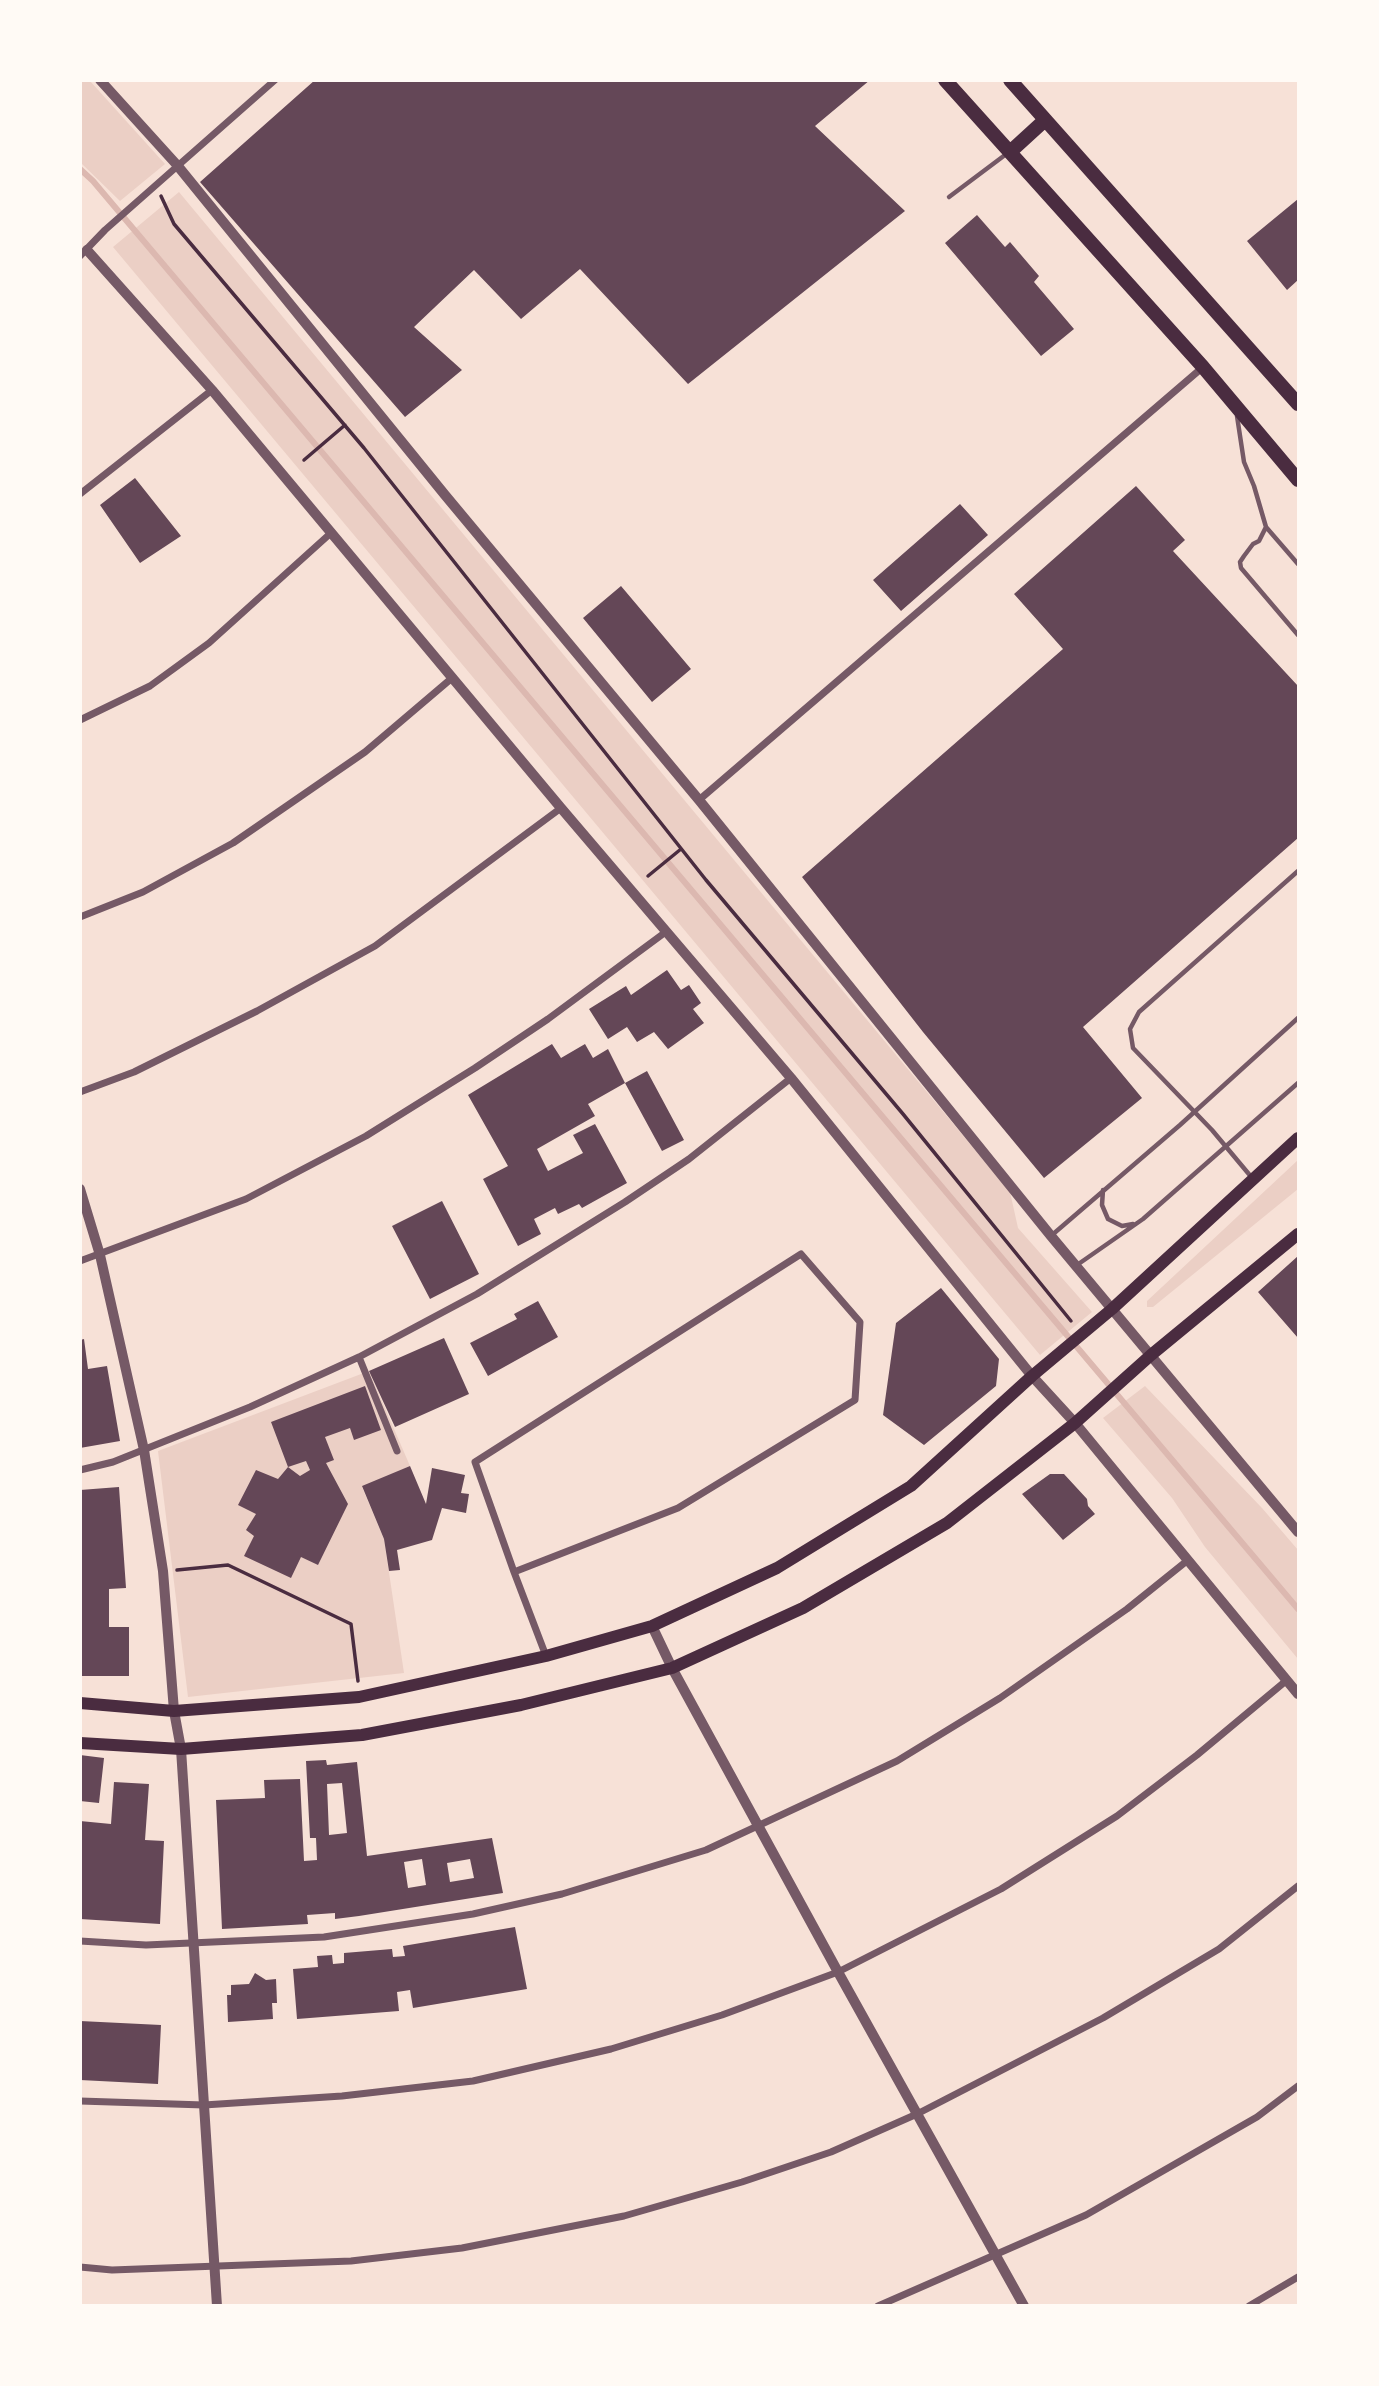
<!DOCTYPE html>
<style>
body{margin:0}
#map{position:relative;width:1379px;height:2386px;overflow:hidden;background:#f7e1d7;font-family:"IBM Plex Sans",sans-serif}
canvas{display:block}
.frame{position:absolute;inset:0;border:82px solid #fffaf5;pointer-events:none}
</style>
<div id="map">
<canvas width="1379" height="2386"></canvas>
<div class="frame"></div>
</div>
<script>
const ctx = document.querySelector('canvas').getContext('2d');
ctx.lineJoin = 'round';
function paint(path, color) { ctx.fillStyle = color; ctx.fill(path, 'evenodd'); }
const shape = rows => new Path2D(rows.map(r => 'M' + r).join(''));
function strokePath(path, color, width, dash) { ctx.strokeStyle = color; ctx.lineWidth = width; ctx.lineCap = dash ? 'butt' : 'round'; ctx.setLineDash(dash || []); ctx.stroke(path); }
paint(shape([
 [80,81,90,81,165,164,120,201,81,163],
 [179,192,1010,1192,1018,1228,1092,1312,1040,1355,113,247],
 [1298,1160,1298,1189,1153,1307,1147,1307,1147,1301],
 [369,1371,410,1466,362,1487,384,1539,404,1673,188,1697,158,1451],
 [1145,1386,1262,1508,1298,1550,1298,1659,1205,1547,1172,1498,1103,1418]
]), '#ebcfc5');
strokePath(shape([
 [80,169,93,181,1298,1609]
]), '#dcb8b0', 6);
paint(shape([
 [315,80,870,80,815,126,905,211,688,384,580,269,521,319,474,270,414,327,462,370,405,417,200,182],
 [1298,199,1298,280,1287,290,1247,241],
 [977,215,1005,247,1010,242,1039,276,1034,282,1074,329,1041,356,945,243],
 [135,478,181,536,140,563,100,505],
 [1136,486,1185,540,1173,551,1298,686,1298,838,1083,1027,1142,1098,1044,1178,923,1032,802,877,1063,649,1014,594],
 [960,504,988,535,901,611,873,580],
 [621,586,691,669,652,702,583,618],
 [667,970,681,990,689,985,701,1003,693,1009,704,1023,668,1049,654,1032,637,1042,627,1027,608,1039,589,1009,626,986,631,995],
 [552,1044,561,1058,585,1044,593,1058,608,1049,625,1083,588,1104,595,1116,537,1149,548,1171,583,1153,573,1135,595,1124,627,1183,582,1208,579,1204,558,1214,555,1208,534,1219,541,1234,518,1246,483,1179,508,1166,468,1095],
 [647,1071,684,1140,662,1151,625,1083],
 [442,1201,479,1274,430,1299,392,1226],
 [1298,1256,1298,1338,1258,1292],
 [941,1288,999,1359,996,1386,924,1445,883,1415,896,1323],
 [538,1301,558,1337,488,1376,470,1343,517,1319,514,1314],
 [444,1338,469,1394,395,1427,369,1371],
 [84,1339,88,1369,107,1366,120,1441,80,1448,80,1340],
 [365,1386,381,1430,354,1440,350,1428,325,1437,334,1460,326,1463,348,1504,318,1565,301,1557,291,1578,244,1556,254,1536,246,1530,256,1514,238,1505,256,1470,278,1479,288,1467,300,1476,310,1470,306,1461,288,1467,271,1422],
 [410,1466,426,1504,432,1468,465,1475,461,1493,469,1494,466,1513,442,1508,432,1540,397,1550,400,1570,389,1571,384,1539,362,1486],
 [1050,1474,1064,1474,1087,1499,1088,1506,1095,1514,1063,1540,1022,1494],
 [119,1487,126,1588,109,1589,109,1627,129,1627,129,1676,80,1676,80,1490],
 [80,1755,104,1758,99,1803,80,1801],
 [326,1760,327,1765,357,1762,367,1856,492,1838,503,1893,359,1916,335,1919,335,1913,307,1915,308,1924,222,1929,216,1800,265,1798,264,1780,300,1779,304,1861,317,1860,316,1838,310,1838,306,1761],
 [342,1783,347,1833,329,1835,327,1784],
 [422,1859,426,1885,408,1888,404,1862],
 [470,1859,474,1878,450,1882,447,1863],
 [114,1782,149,1784,145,1840,164,1841,160,1924,80,1919,80,1821,111,1824],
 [515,1927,527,1989,413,2008,410,1990,397,1992,399,2011,297,2019,293,1969,318,1967,317,1956,332,1955,333,1964,344,1963,344,1953,392,1949,393,1957,405,1956,403,1946],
 [255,1973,266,1980,276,1979,277,2003,272,2003,273,2019,228,2022,227,1995,231,1995,231,1985,249,1984],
 [80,2021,161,2025,158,2084,80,2080]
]), '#644757');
strokePath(shape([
 [161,196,174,224,364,448,706,880,903,1114,1071,1321],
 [304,460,345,425],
 [648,876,681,849],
 [177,1570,228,1565,351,1624,358,1681]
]), '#4a2c40', 3.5);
strokePath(shape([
 [949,197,1009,152],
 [1237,416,1244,462,1254,486,1266,527,1298,564],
 [1266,527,1259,541,1253,544,1244,556,1240,562,1241,568,1298,635],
 [1253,1179,1212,1130,1133,1048,1130,1029,1139,1012,1298,871],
 [1103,1190,1102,1205,1108,1219,1122,1226,1133,1224],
 [1052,1235,1180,1125,1298,1018],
 [1077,1265,1143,1219,1298,1083]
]), '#755966', 4.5);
strokePath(shape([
 [80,256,105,230,275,80],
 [80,494,212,390],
 [80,720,150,686,209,643,332,532],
 [699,800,1203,367],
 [80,917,143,892,233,843,365,752,452,678],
 [80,1092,134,1072,257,1011,375,946,561,808],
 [80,1261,246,1199,366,1136,475,1068,548,1019,667,931],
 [359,1357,397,1451],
 [80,1470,113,1462,250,1407,359,1357,477,1294,625,1202,689,1159,791,1078],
 [514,1572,678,1508,855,1400,860,1322,801,1254,475,1462,514,1572,546,1656],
 [80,1941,146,1945,324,1937,473,1914,562,1894,706,1850,897,1761,1000,1698,1127,1609,1188,1560],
 [80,2101,204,2105,342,2096,473,2081,611,2049,722,2015,838,1972,1001,1889,1117,1816,1197,1755,1287,1680],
 [80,2267,112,2270,351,2261,462,2248,624,2216,742,2182,831,2152,917,2114,1103,2018,1219,1949,1298,1886],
 [878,2306,1086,2215,1257,2117,1298,2086],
 [1249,2306,1298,2277]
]), '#755966', 7);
strokePath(shape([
 [100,80,177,165,445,495,699,800,1051,1236,1298,1532],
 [87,250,212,390,561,808,791,1078,1032,1376,1075,1423,1298,1694],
 [80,1189,100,1255,144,1450,163,1571,174,1711,181,1749,217,2306],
 [652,1626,672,1668,838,1972,1024,2306]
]), '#755966', 10);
strokePath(shape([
 [80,1703,174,1711,359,1697,546,1656,652,1626,777,1568,911,1486,1032,1376,1112,1309,1298,1138],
 [80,1743,181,1749,362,1735,521,1705,672,1668,803,1608,947,1523,1075,1423,1151,1355,1298,1234]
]), '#4a2c40', 12);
strokePath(shape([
 [945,80,1203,367,1298,480],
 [1010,80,1298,404],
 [1010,152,1045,120]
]), '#4a2c40', 14);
</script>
